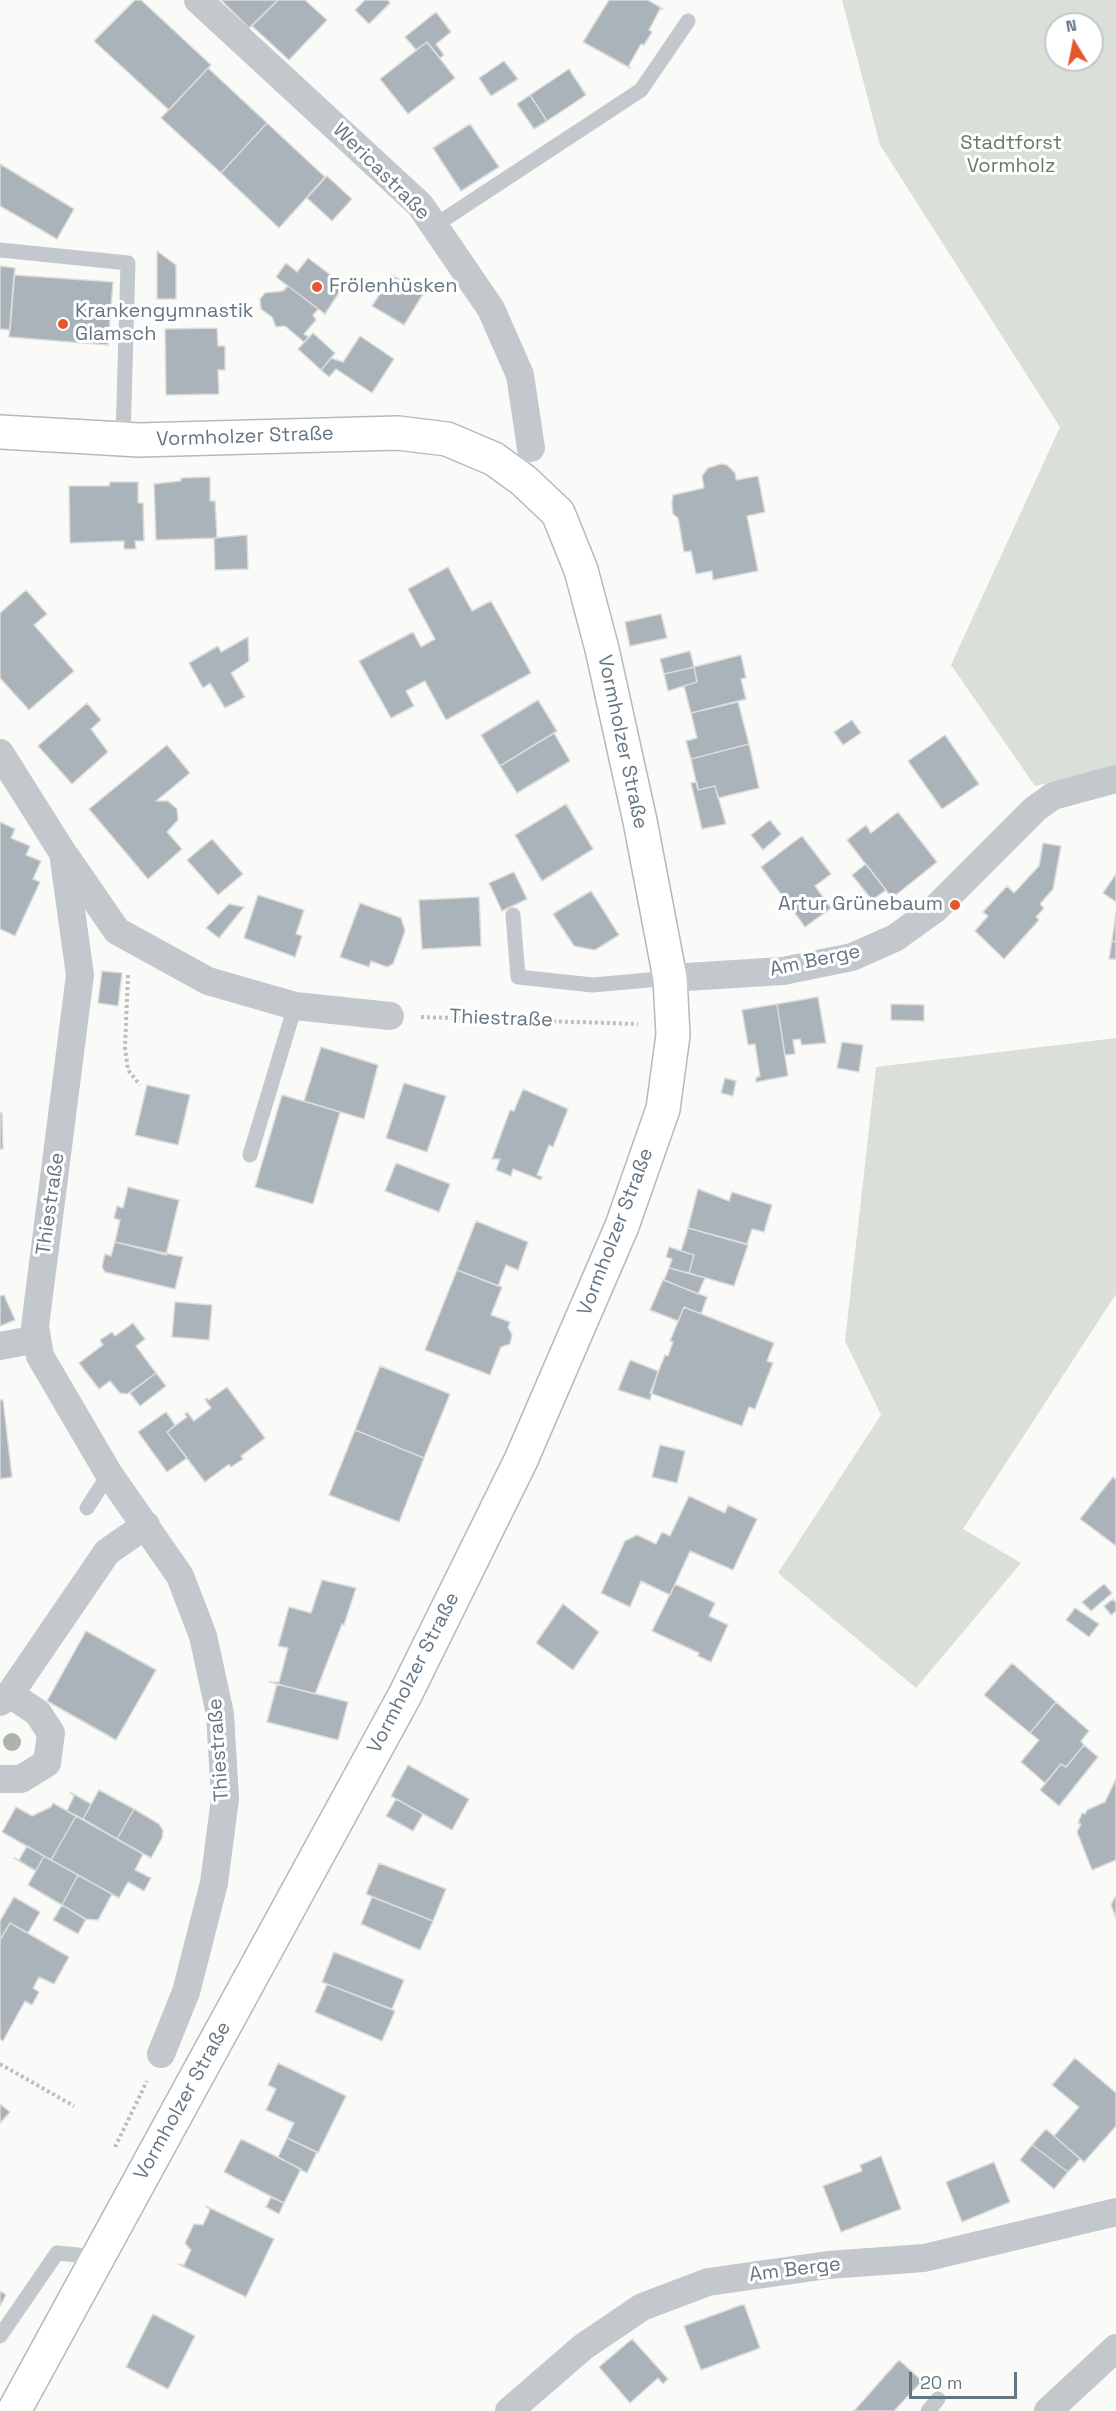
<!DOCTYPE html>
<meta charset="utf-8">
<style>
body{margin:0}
#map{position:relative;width:1116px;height:2411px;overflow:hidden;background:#fafaf8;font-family:"Space Grotesk",sans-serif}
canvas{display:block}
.north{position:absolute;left:1044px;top:12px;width:60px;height:60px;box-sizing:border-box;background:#fff;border:2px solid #c1c8cd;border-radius:50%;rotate:350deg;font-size:16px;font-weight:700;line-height:24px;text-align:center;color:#657683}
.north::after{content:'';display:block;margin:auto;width:21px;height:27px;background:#e4572e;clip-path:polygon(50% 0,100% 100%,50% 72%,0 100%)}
.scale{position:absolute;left:909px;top:2372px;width:108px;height:27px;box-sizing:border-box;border:3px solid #657683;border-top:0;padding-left:8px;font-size:18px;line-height:21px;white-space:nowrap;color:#657683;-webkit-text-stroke:4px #fff;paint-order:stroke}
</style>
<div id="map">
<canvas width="1116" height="2411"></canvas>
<div class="north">N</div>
<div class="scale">20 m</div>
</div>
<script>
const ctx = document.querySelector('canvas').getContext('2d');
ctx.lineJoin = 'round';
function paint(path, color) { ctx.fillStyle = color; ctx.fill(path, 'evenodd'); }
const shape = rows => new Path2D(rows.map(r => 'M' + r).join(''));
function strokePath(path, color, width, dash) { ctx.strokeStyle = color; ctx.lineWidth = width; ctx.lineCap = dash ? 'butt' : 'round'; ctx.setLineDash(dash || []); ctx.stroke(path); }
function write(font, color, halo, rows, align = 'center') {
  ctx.font = font + ' "Space Grotesk",sans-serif'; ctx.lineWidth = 6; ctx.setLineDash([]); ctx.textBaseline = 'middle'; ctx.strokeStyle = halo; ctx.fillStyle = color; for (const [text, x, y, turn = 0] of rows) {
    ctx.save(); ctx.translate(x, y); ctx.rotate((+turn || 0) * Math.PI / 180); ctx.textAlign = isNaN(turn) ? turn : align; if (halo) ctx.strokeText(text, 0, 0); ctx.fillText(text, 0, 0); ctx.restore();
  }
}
paint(shape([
 [842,0,1116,0,1116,767,1035,786,951,665,1060,427,880,145],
 [1056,24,1092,24,1092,60,1056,60],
 [1116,1038,1116,1294,963,1529,1021,1563,916,1688,778,1573,881,1415,845,1341,876,1067]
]), '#dadfd7');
const building = shape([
 [135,0,141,0,211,65,169,110,94,41,135,0],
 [221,0,278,0,249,28,221,0],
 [278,0,305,0,327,20,289,60,252,26,278,0],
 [365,0,388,0,390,3,369,24,355,10,365,0],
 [609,0,648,0,663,9,660,9,649,30,652,32,644,45,641,44,629,65,630,68,583,42,609,0],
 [436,12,451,32,436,44,444,55,440,58,427,42,416,50,405,37,436,12],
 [427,42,455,78,408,114,380,79,427,42],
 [504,61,518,79,491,96,479,78,504,61],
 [208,68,267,123,221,173,161,118,208,68],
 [569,69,586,95,547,121,530,95,569,69],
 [530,95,547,121,534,129,517,104,530,95],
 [267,123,325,177,279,228,221,173,267,123],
 [470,124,499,167,461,191,433,148,470,124],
 [0,164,74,209,57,239,0,206,0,164],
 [327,176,352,199,332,221,307,198,327,176],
 [157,251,176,265,176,299,157,299,157,251],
 [308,258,344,285,325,314,276,277,286,263,297,272,308,258],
 [0,266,15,268,10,330,0,329,0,266],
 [14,275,113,282,108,345,9,337,14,275],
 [392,275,423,294,404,325,372,306,392,275],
 [288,286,318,309,313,315,316,320,304,334,309,337,304,342,285,326,276,327,272,317,261,309,260,299,265,293,283,291,288,286],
 [217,328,218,346,225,346,225,370,218,370,219,394,166,395,165,329,217,328],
 [313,333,335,353,321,370,298,349,313,333],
 [360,336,394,359,372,393,336,369,329,377,321,370,331,358,343,362,360,336],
 [721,464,727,465,735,473,736,480,758,476,765,512,747,516,758,571,713,580,712,571,696,574,691,551,684,552,678,518,673,514,672,503,673,495,704,488,702,476,708,468,721,464],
 [210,477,210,501,215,501,217,538,156,540,154,484,181,481,181,478,210,477],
 [110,482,138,482,138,503,143,503,144,541,135,541,136,549,124,549,124,541,70,543,69,486,109,486,110,482],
 [247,535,248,569,215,570,214,538,247,535],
 [448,567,472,611,491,601,531,673,446,720,425,681,406,691,414,706,391,718,359,661,413,632,421,647,435,639,408,589,448,567],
 [26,590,47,614,34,625,74,671,29,710,0,678,0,613,26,590],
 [661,614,667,638,630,646,625,622,661,614],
 [248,637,249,661,231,673,245,697,225,708,210,683,203,688,189,663,218,646,221,652,248,637],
 [690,651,694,667,664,674,660,659,690,651],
 [741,655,746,678,741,679,746,699,691,713,684,686,697,682,694,667,741,655],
 [694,667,697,682,668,691,664,674,694,667],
 [538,700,557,731,500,766,481,735,538,700],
 [738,702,749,744,691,759,686,741,697,738,691,713,738,702],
 [87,703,101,720,91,729,108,752,72,784,38,746,87,703],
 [852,720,861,733,843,745,834,732,852,720],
 [554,733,570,761,517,793,500,766,554,733],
 [945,735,979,784,942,809,908,761,945,735],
 [749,744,759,788,718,798,715,786,698,790,691,759,749,744],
 [167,745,190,773,156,801,168,801,177,809,178,820,167,832,182,849,148,879,89,809,167,745],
 [697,782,698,790,715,786,726,824,702,829,691,783,697,782],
 [566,804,593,849,542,881,515,835,566,804],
 [898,812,937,862,892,898,847,840,866,825,871,833,898,812],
 [770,820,781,834,763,850,751,835,770,820],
 [0,822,15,829,11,838,30,846,26,855,41,861,33,879,40,882,15,936,0,929,0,822],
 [802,836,831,874,815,886,831,908,805,927,761,867,802,836],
 [212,839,243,874,218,895,187,860,212,839],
 [1043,843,1061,846,1053,889,1040,904,1044,908,1036,917,1039,920,1004,959,975,931,988,916,983,912,1007,886,1014,893,1039,866,1043,843],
 [866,864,886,890,872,900,852,875,866,864],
 [514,872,527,899,502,911,489,883,514,872],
 [1116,874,1116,902,1103,893,1116,874],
 [591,891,619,935,595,950,574,946,553,914,591,891],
 [258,895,304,910,296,934,302,936,295,957,244,938,258,895],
 [479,897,481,946,422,949,419,900,479,897],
 [360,903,401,918,405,931,393,964,387,967,371,961,369,967,340,957,360,903],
 [229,904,244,907,219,938,206,928,229,904],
 [1116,912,1116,942,1112,941,1116,912],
 [1112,941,1116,942,1116,959,1109,959,1112,941],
 [102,971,122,973,118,1006,98,1003,102,971],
 [818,997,826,1043,802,1045,800,1039,793,1040,795,1054,785,1055,777,1004,818,997],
 [777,1004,788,1076,756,1082,756,1078,760,1076,755,1044,748,1045,742,1010,777,1004],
 [891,1004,924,1005,924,1021,891,1020,891,1004],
 [842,1042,863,1045,859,1072,837,1068,842,1042],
 [321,1047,378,1065,364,1119,304,1101,321,1047],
 [725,1078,736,1081,733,1096,721,1093,725,1078],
 [404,1083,446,1096,427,1152,386,1138,404,1083],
 [147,1085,190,1095,178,1145,135,1135,147,1085],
 [523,1089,568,1109,553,1147,549,1145,537,1175,542,1177,541,1180,513,1169,511,1176,496,1170,500,1159,492,1159,510,1110,514,1111,523,1089],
 [282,1095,340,1112,313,1204,255,1187,282,1095],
 [0,1113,2,1113,3,1149,0,1149,0,1113],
 [396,1163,450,1184,439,1212,385,1191,396,1163],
 [128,1187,179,1200,166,1255,115,1242,120,1220,114,1218,117,1206,123,1208,128,1187],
 [698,1189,729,1201,732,1192,772,1205,764,1232,752,1229,747,1244,688,1228,698,1189],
 [476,1221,528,1242,518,1270,506,1265,498,1286,457,1270,476,1221],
 [688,1228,748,1245,734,1286,689,1273,694,1255,681,1251,688,1228],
 [115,1242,183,1257,175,1289,105,1272,102,1267,105,1254,111,1256,115,1242],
 [669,1247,694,1255,689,1273,669,1268,672,1259,666,1257,669,1247],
 [669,1268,705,1278,698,1294,664,1280,669,1268],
 [457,1270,502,1287,491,1315,510,1322,508,1327,512,1335,510,1344,501,1347,490,1375,425,1350,457,1270],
 [663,1280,707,1297,701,1314,684,1307,678,1321,650,1310,663,1280],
 [4,1295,15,1320,0,1326,0,1296,4,1295],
 [175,1302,212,1305,209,1340,172,1337,175,1302],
 [684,1307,774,1343,767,1361,773,1363,755,1409,749,1407,742,1426,650,1393,665,1355,668,1356,673,1342,670,1341,684,1307],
 [133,1323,145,1339,136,1346,156,1373,127,1394,120,1393,110,1381,99,1389,79,1363,103,1345,100,1340,112,1332,115,1336,133,1323],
 [630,1360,658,1371,650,1400,618,1390,630,1360],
 [380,1366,450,1394,424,1458,355,1430,380,1366],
 [156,1373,166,1386,140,1406,130,1393,156,1373],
 [227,1387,265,1438,241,1456,243,1459,231,1467,229,1464,205,1482,167,1432,187,1417,185,1414,187,1412,194,1421,211,1408,205,1399,207,1398,209,1400,227,1387],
 [0,1400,3,1400,12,1477,0,1479,0,1400],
 [166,1412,175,1425,167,1432,187,1458,167,1472,138,1432,166,1412],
 [355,1430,424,1458,399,1522,329,1495,355,1430],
 [660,1445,685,1451,677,1483,652,1477,660,1445],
 [1113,1477,1116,1480,1116,1546,1080,1519,1113,1477],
 [689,1496,725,1513,728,1505,757,1519,733,1570,690,1551,670,1595,641,1581,630,1607,601,1593,625,1541,637,1535,656,1544,662,1532,670,1536,689,1496],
 [322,1580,356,1588,344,1625,342,1624,315,1694,269,1682,279,1682,288,1648,278,1646,289,1607,311,1613,322,1580],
 [675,1584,715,1603,709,1616,728,1625,711,1662,698,1656,699,1653,652,1631,675,1584],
 [1104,1584,1112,1593,1091,1611,1082,1602,1104,1584],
 [1113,1599,1116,1603,1116,1611,1111,1615,1104,1606,1113,1599],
 [563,1604,599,1632,573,1670,536,1643,563,1604],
 [1075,1608,1099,1624,1089,1637,1066,1620,1075,1608],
 [86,1631,156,1670,116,1740,47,1701,86,1631],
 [1012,1663,1056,1702,1030,1733,984,1695,1012,1663],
 [277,1684,348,1702,338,1740,267,1722,277,1684],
 [1056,1702,1089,1731,1081,1741,1084,1745,1066,1767,1061,1764,1045,1783,1021,1762,1039,1740,1030,1733,1056,1702],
 [1084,1745,1098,1757,1059,1806,1040,1790,1061,1764,1066,1767,1084,1745],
 [408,1765,469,1799,452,1830,391,1796,408,1765],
 [1116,1779,1116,1860,1092,1870,1077,1832,1081,1824,1078,1823,1082,1813,1085,1814,1087,1810,1105,1802,1116,1779],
 [99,1790,134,1809,117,1839,83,1819,99,1790],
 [70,1792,91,1804,83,1819,67,1811,74,1796,70,1792],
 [396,1799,423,1814,413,1831,386,1816,396,1799],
 [53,1803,76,1816,51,1860,2,1832,16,1807,32,1816,51,1807,53,1803],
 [134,1809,159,1824,163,1831,162,1838,151,1858,117,1839,134,1809],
 [76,1816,143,1854,135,1870,151,1878,144,1891,128,1882,119,1898,51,1860,76,1816],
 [27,1846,44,1856,36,1871,14,1858,19,1860,27,1846],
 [44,1856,78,1875,62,1905,28,1885,44,1856],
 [379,1863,446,1889,433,1921,366,1894,379,1863],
 [78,1875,112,1894,98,1920,85,1919,62,1905,78,1875],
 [14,1897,40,1912,28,1933,10,1923,0,1940,0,1921,14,1897],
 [372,1897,433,1921,420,1950,361,1924,372,1897],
 [1115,1897,1116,1897,1116,1918,1111,1905,1115,1897],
 [62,1905,86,1919,78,1934,53,1920,62,1905],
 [10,1923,69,1957,54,1984,39,1977,33,1988,39,1992,32,2005,25,2001,3,2041,0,2039,0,1940,10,1923],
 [334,1952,404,1980,392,2009,322,1982,334,1952],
 [327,1984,395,2011,382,2041,315,2012,327,1984],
 [1075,2058,1116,2093,1116,2126,1084,2162,1054,2136,1079,2107,1052,2085,1075,2058],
 [278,2063,346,2096,318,2153,287,2138,294,2123,266,2110,276,2089,268,2085,278,2063],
 [0,2104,10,2112,0,2123,0,2104],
 [1046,2129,1080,2159,1068,2172,1032,2145,1046,2129],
 [287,2138,317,2152,307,2173,278,2157,287,2138],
 [241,2139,301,2169,284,2203,224,2172,241,2139],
 [1032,2145,1068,2172,1054,2189,1020,2160,1032,2145],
 [881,2156,901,2209,841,2232,823,2186,862,2171,860,2165,881,2156],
 [994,2162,1010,2202,962,2222,946,2182,994,2162],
 [271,2197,284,2203,279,2214,266,2207,271,2197],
 [206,2206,274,2239,246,2297,178,2264,184,2265,191,2250,185,2243,194,2224,203,2225,210,2210,206,2206],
 [0,2291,6,2295,0,2306,0,2291],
 [744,2304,760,2348,701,2370,684,2326,744,2304],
 [153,2314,195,2336,168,2389,126,2367,153,2314],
 [632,2339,668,2379,663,2384,658,2378,630,2403,599,2367,632,2339],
 [899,2360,922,2381,894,2411,854,2411,899,2360]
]);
paint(building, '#aab3b9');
strokePath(building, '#dcdcda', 1.5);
const secondary = shape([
 [0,432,139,440,398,433,447,439,494,459,523,480,558,513,581,570,602,649,640,821,670,978,673,1035,663,1109,622,1226,521,1460,405,1695,14,2411]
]);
strokePath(secondary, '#b3babf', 36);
strokePath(shape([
 [128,975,125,1048,128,1070,140,1085],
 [421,1017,638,1024],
 [0,2064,74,2106],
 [115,2147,147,2081]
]), '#bbbfc2', 4, [3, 3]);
strokePath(shape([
 [434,226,641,90,688,21],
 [0,250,128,263,123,439],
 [513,915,518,977,593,985,670,978],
 [250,1155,295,1006],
 [87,1508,109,1474],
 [0,2336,57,2253,98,2257],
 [928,2411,938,2399]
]), '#c3c8cc', 15);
strokePath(shape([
 [198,0,420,205,491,309,520,375,531,448],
 [0,753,63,853,80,975,35,1326,40,1356,109,1474,180,1576,203,1636,220,1714,225,1799,214,1883,186,1992,161,2054],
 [66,857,117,931,208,981,295,1006,390,1016],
 [670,978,783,971,852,957,895,938,934,910,1035,809,1053,796,1116,779],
 [0,1346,37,1339],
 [0,1702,10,1694,107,1552,146,1525],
 [0,1779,21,1779,47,1763,51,1733,38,1713,10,1694],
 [509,2411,583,2347,642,2307,708,2282,828,2265,924,2258,1116,2212],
 [1048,2411,1116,2348]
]), '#c3c8cc', 28);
strokePath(secondary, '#fff', 33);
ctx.fillStyle = '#aab4a7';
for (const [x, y] of [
 [12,1742]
]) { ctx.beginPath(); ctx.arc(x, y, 9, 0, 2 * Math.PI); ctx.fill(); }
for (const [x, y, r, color] of [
 [317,287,6,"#e4572e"],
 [63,324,6,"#e4572e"],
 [955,905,6,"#e4572e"]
]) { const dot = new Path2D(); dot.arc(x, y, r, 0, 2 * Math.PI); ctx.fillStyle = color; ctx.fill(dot); strokePath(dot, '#fff', 2); }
write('20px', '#687a64', '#fff', [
 ["Stadtforst",1011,144],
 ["Vormholz",1011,167]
]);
write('20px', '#657683', '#fff', [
 ["Wericastraße",381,172,45],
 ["Vormholzer Straße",245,437,-2],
 ["Vormholzer Straße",622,742,78],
 ["Am Berge",815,961,-12],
 ["Thiestraße",501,1019,2],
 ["Thiestraße",51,1204,-82],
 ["Vormholzer Straße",616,1232,-69],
 ["Vormholzer Straße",414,1673,-63],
 ["Thiestraße",219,1750,-94],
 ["Vormholzer Straße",183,2101,-61],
 ["Am Berge",795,2270,-7]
]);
write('20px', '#657683', '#fff', [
 ["Frölenhüsken",329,287],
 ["Krankengymnastik",75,312],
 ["Glamsch",75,335],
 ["Artur Grünebaum",943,905,"right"]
], 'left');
</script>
